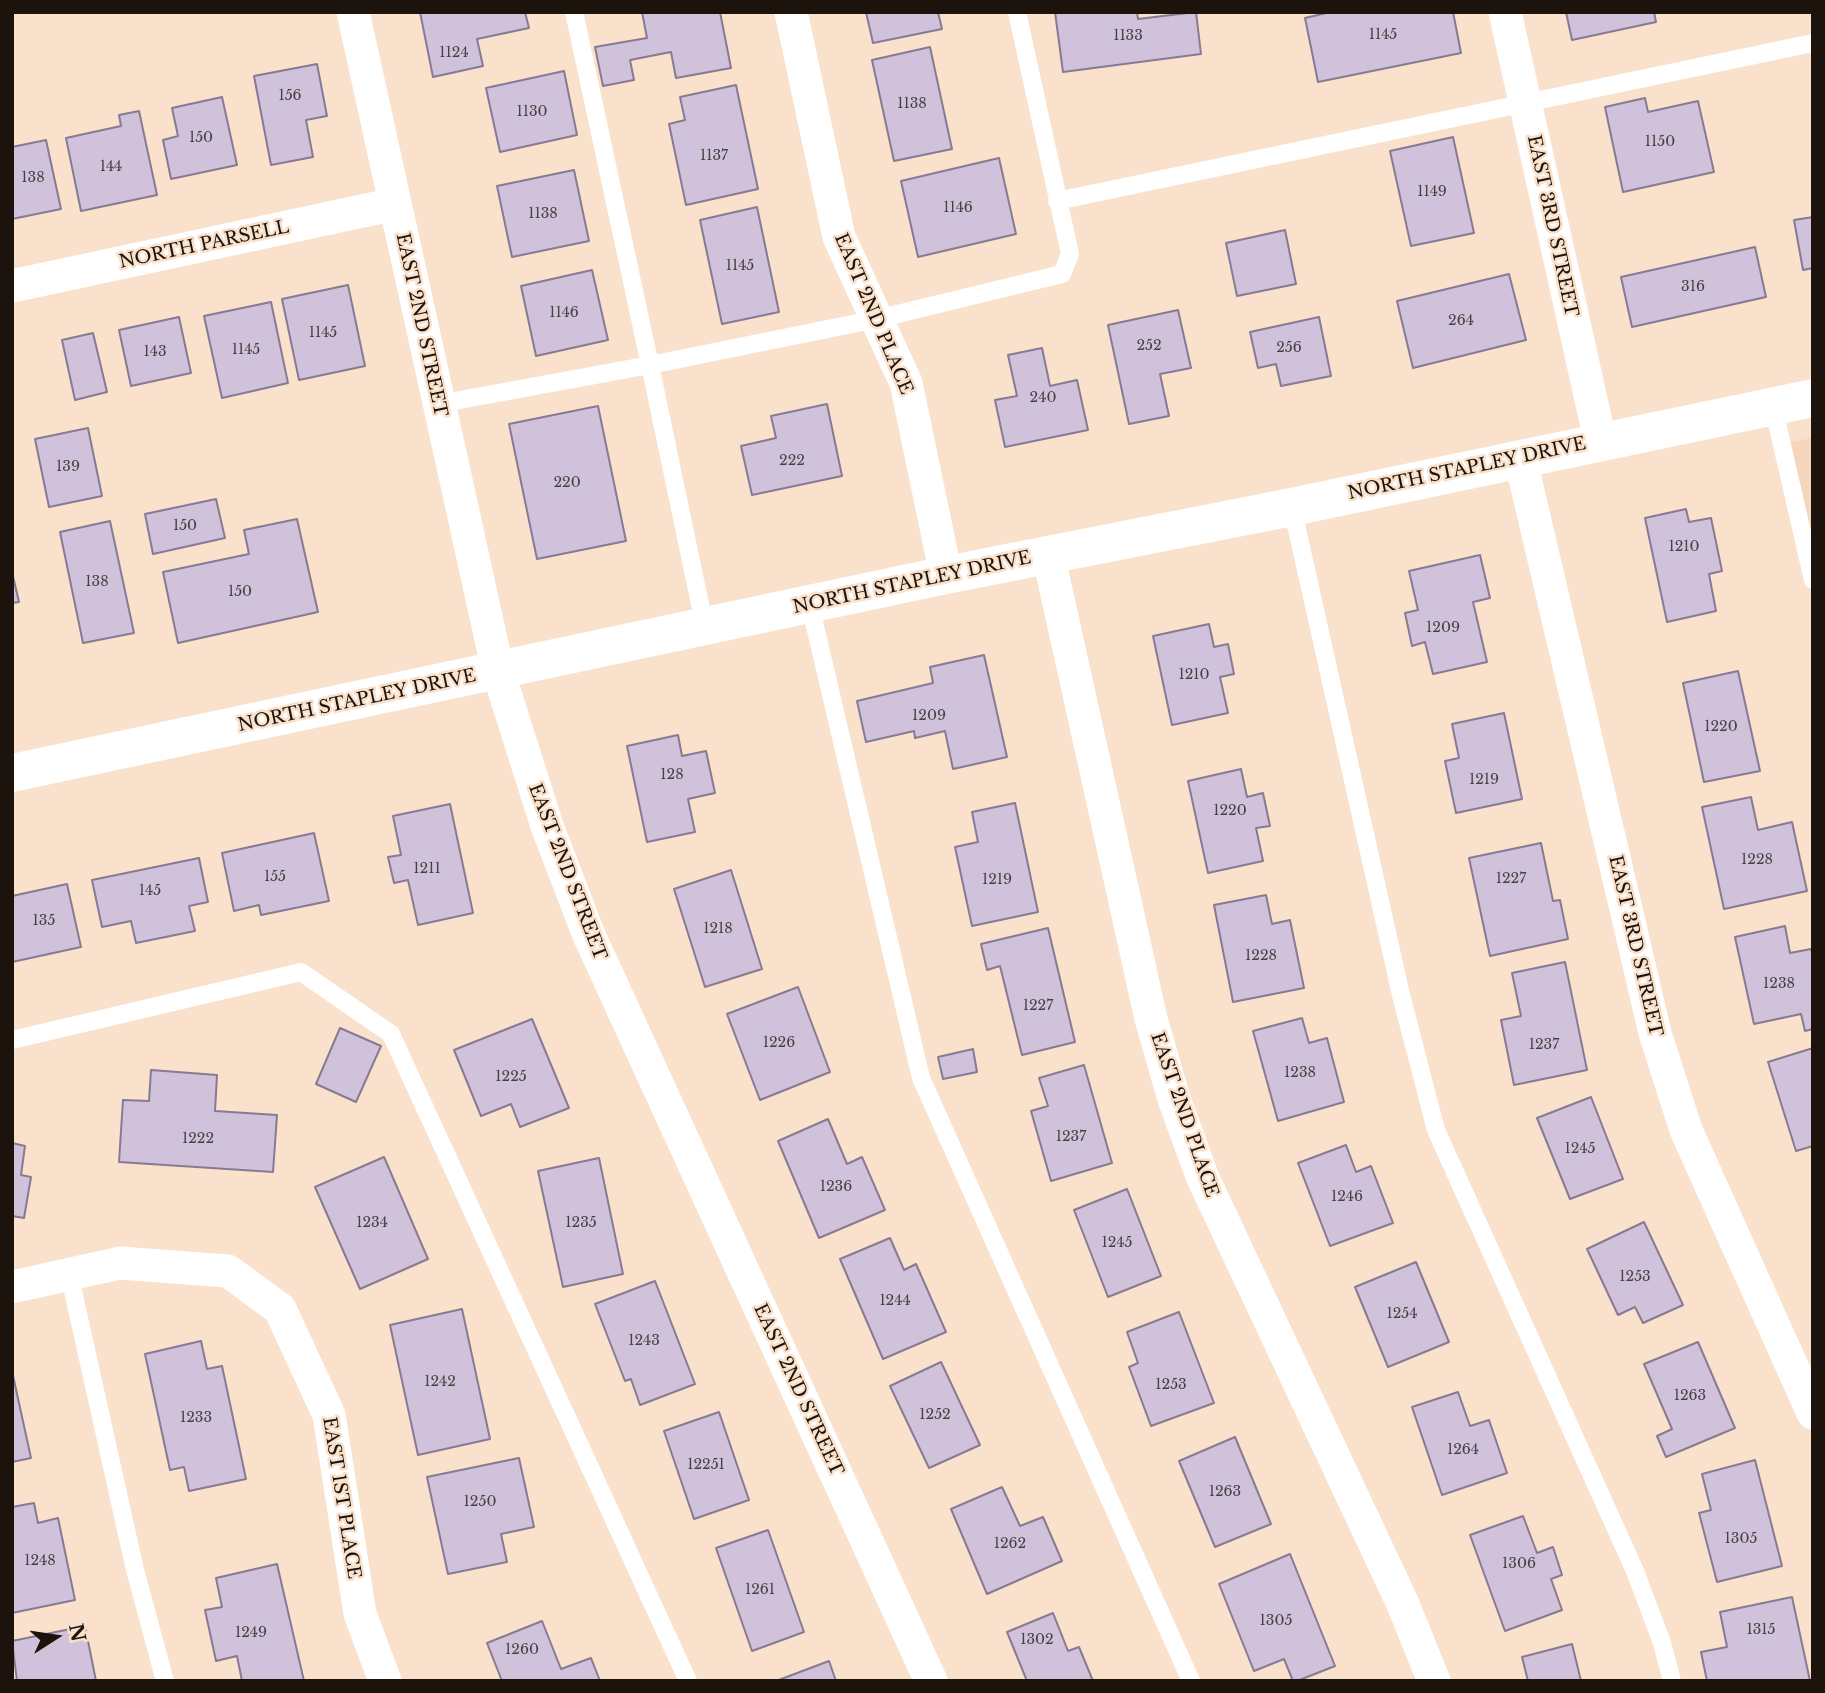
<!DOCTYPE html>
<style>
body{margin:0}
#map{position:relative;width:1825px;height:1693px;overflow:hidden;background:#f9e1cc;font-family:"Libre Baskerville",serif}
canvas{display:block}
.frame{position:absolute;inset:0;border:14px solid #1b130c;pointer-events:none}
.north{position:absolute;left:21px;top:1602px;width:70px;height:70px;-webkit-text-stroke:5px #f9e1cc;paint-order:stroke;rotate:78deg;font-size:19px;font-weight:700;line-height:28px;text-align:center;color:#1b130c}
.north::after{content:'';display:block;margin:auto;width:24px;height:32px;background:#1b130c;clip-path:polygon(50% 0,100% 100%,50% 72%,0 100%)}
</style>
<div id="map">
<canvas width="1825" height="1693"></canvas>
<div class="frame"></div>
<div class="north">N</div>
</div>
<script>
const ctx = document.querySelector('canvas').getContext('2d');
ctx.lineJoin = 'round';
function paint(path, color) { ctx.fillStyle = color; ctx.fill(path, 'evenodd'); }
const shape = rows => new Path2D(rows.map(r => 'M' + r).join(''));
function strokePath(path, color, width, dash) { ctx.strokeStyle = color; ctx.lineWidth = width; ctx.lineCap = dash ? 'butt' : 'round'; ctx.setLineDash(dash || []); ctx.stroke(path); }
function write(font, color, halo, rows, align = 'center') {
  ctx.font = font + ' "Libre Baskerville",serif'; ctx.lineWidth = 5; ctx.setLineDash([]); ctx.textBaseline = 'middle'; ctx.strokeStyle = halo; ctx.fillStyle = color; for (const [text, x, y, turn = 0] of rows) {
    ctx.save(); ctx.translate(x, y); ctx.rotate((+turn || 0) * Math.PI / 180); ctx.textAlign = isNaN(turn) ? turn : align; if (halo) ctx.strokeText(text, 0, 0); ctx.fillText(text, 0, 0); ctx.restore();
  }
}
paint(shape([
 [1813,438,1813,540,1790,442]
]), '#f3d6bb');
const building = shape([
 [420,12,525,12,529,28,477,39,483,66,433,77,420,12],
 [642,12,720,12,731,68,676,78,671,52,630,60,634,80,603,86,595,47,647,38,642,12],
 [866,12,938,12,942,29,873,43,866,12],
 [1055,12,1137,12,1138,19,1196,12,1201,54,1063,72,1055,12],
 [1331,12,1453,12,1461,53,1318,82,1305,18,1331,12],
 [1566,12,1654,12,1656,22,1572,40,1566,12],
 [930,47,952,149,894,161,872,60,930,47],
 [317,64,327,116,306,120,313,157,271,165,254,76,317,64],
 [564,71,577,135,500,152,486,88,564,71],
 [736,85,758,189,686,205,669,124,685,120,680,97,736,85],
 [222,97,237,165,171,179,163,140,178,136,172,108,222,97],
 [1645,98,1648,112,1698,101,1714,172,1623,192,1605,107,1645,98],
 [139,111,157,195,81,211,66,138,121,126,119,115,139,111],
 [1453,137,1474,233,1411,246,1390,151,1453,137],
 [46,140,61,209,12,219,12,147,46,140],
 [999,158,1016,234,918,257,901,181,999,158],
 [574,170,589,241,512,257,497,186,574,170],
 [757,207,779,312,722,324,700,220,757,207],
 [1813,217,1813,268,1803,270,1794,220,1813,217],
 [1285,230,1296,284,1237,296,1226,243,1285,230],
 [1755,247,1766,297,1632,327,1621,277,1755,247],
 [592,270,608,340,536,356,521,286,592,270],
 [1509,274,1526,340,1413,368,1397,301,1509,274],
 [348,285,365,366,299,380,282,299,348,285],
 [271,302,288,383,222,398,204,316,271,302],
 [1178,310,1191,368,1160,374,1169,416,1129,424,1108,325,1178,310],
 [179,317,191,373,131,386,119,330,179,317],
 [1319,317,1331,376,1281,386,1276,364,1258,368,1250,332,1319,317],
 [93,333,107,392,75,400,62,340,93,333],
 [1042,348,1050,386,1077,380,1088,430,1005,447,995,400,1017,396,1008,355,1042,348],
 [827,404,842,476,752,495,741,446,776,438,771,416,827,404],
 [598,406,626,541,537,559,509,424,598,406],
 [88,428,102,496,49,507,35,439,88,428],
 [216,499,225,538,153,554,145,514,216,499],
 [1686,509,1689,522,1711,518,1722,571,1709,574,1716,611,1667,622,1645,518,1686,509],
 [297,519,318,612,178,643,163,572,249,554,244,530,297,519],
 [110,521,134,633,83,643,60,532,110,521],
 [1480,555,1490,598,1473,602,1487,662,1433,674,1425,642,1412,646,1405,613,1418,610,1409,571,1480,555],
 [12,572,19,602,12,603,12,572],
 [1209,624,1214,647,1228,644,1234,674,1220,677,1228,713,1172,725,1153,636,1209,624],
 [984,655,1007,757,953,769,945,731,915,738,914,731,866,742,857,701,933,683,930,667,984,655],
 [1738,671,1760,771,1704,782,1683,683,1738,671],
 [1504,713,1522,799,1456,813,1445,761,1459,758,1452,724,1504,713],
 [678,735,682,756,706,751,715,793,688,799,695,832,647,842,627,746,678,735],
 [1241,769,1247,797,1263,793,1270,826,1256,828,1263,861,1208,873,1188,781,1241,769],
 [1751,797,1758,830,1792,822,1807,891,1724,909,1702,807,1751,797],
 [1015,803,1038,912,972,926,955,847,978,842,972,812,1015,803],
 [450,804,473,913,418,925,408,880,394,883,388,857,401,855,393,816,450,804],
 [314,833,329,901,261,915,259,905,234,911,222,853,314,833],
 [1541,843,1553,901,1560,900,1568,939,1490,956,1469,858,1541,843],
 [199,858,208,902,189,906,195,931,136,943,131,921,102,927,92,880,199,858],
 [731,870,762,969,705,987,674,889,731,870],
 [67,884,81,947,12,962,12,896,67,884],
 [1266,895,1272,924,1290,920,1304,988,1233,1002,1214,905,1266,895],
 [1785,926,1790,953,1811,949,1813,955,1813,1029,1805,1031,1801,1014,1754,1024,1735,937,1785,926],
 [1048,928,1075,1042,1022,1055,1000,966,987,970,981,944,1048,928],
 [1565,962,1587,1070,1514,1085,1501,1020,1521,1016,1512,973,1565,962],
 [798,987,830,1072,760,1100,727,1014,798,987],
 [1302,1018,1309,1043,1327,1038,1344,1102,1278,1121,1253,1031,1302,1018],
 [532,1019,569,1108,520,1127,511,1104,481,1116,454,1050,532,1019],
 [340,1028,381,1046,356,1102,316,1084,340,1028],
 [1813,1048,1813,1146,1796,1151,1768,1062,1813,1048],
 [973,1049,977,1072,943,1079,938,1057,973,1049],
 [1084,1065,1112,1163,1051,1181,1031,1111,1048,1106,1039,1078,1084,1065],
 [151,1070,217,1075,215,1111,277,1115,273,1172,119,1162,123,1100,149,1101,151,1070],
 [1591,1097,1623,1179,1570,1199,1537,1118,1591,1097],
 [828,1119,847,1164,862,1157,885,1210,819,1238,778,1141,828,1119],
 [12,1143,25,1146,21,1175,31,1177,24,1218,12,1216,12,1143],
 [1346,1145,1356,1172,1371,1166,1393,1223,1330,1246,1298,1163,1346,1145],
 [384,1157,428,1259,360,1289,315,1187,384,1157],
 [599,1158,623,1274,563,1287,538,1171,599,1158],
 [1127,1189,1161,1276,1108,1297,1074,1210,1127,1189],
 [1644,1222,1683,1305,1643,1323,1635,1307,1618,1315,1587,1249,1644,1222],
 [890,1238,904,1270,916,1264,946,1332,883,1359,840,1259,890,1238],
 [1416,1262,1449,1342,1388,1367,1355,1287,1416,1262],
 [655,1281,695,1384,640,1405,631,1379,625,1381,595,1304,655,1281],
 [462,1309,490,1439,418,1455,390,1325,462,1309],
 [1179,1312,1214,1403,1151,1426,1129,1367,1138,1363,1127,1332,1179,1312],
 [201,1341,207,1369,222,1366,246,1479,189,1491,184,1467,170,1470,145,1354,201,1341],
 [1698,1342,1735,1428,1666,1457,1657,1436,1672,1429,1644,1364,1698,1342],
 [941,1362,980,1445,929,1468,890,1386,941,1362],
 [12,1371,31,1458,12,1462,12,1371],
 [1458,1392,1470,1426,1489,1420,1507,1473,1442,1495,1412,1407,1458,1392],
 [719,1412,749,1500,694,1519,664,1431,719,1412],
 [1235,1437,1271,1524,1215,1547,1179,1461,1235,1437],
 [519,1458,534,1527,501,1534,507,1562,448,1574,427,1477,519,1458],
 [1755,1460,1782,1566,1717,1582,1699,1513,1711,1510,1702,1474,1755,1460],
 [1002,1487,1020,1526,1043,1517,1062,1561,987,1594,951,1509,1002,1487],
 [34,1503,38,1523,58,1518,75,1600,12,1613,12,1507,34,1503],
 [1523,1516,1537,1553,1553,1547,1562,1575,1551,1579,1562,1610,1505,1631,1470,1535,1523,1516],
 [768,1530,804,1632,752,1651,716,1548,768,1530],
 [1290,1554,1335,1666,1297,1681,1293,1681,1284,1659,1254,1671,1219,1584,1290,1554],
 [277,1564,304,1681,242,1681,237,1656,216,1661,205,1610,222,1607,216,1578,277,1564],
 [1792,1597,1810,1681,1707,1681,1701,1652,1727,1647,1720,1612,1792,1597],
 [1053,1613,1068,1651,1079,1647,1093,1681,1027,1681,1007,1632,1053,1613],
 [542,1621,561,1669,591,1658,600,1681,502,1681,487,1643,542,1621],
 [85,1626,96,1681,17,1681,12,1641,85,1626],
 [1572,1644,1581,1681,1528,1681,1522,1657,1572,1644],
 [829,1661,836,1681,776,1681,829,1661]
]);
paint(building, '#d1c2dc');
strokePath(building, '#877a92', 2);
strokePath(shape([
 [1057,201,1813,43],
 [438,404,650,365,574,12],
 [1773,406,1813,580],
 [1292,507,1401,995,1436,1130,1635,1571,1662,1643,1672,1681],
 [810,605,921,1078,1191,1681],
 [705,628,650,365,877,319,1062,274,1070,254,1017,12],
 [12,1040,301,972,391,1034,688,1681],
 [69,1273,135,1570,165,1681]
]), '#fff', 18);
strokePath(shape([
 [353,12,498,671,547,826,588,933,931,1681],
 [791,12,839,237,906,383,946,575],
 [1505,12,1600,440],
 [12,286,395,204],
 [1520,457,1655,1033,1686,1130,1813,1413],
 [1048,554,1151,1019,1174,1099,1202,1176,1402,1602,1434,1681],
 [12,1287,120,1263,228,1271,280,1309,329,1415,360,1614,385,1681]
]), '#fff', 33);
strokePath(shape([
 [12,773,946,575,1292,507,1813,398]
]), '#fff', 38);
write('14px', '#483f40', null, [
 ["1145",1383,35],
 ["1133",1128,36],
 ["1124",454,53],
 ["156",290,96],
 ["1138",912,104],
 ["1130",532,112],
 ["150",201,138],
 ["1150",1660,142],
 ["1137",714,156],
 ["144",111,167],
 ["138",33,178],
 ["1149",1432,192],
 ["1146",958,208],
 ["1138",543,214],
 ["1145",740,266],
 ["316",1693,287],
 ["1146",564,313],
 ["264",1461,321],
 ["1145",323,333],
 ["252",1149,346],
 ["256",1289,348],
 ["1145",246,350],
 ["143",155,352],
 ["240",1043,398],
 ["222",792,461],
 ["139",68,467],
 ["220",567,483],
 ["150",185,526],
 ["1210",1684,547],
 ["138",97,582],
 ["150",240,592],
 ["1209",1443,628],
 ["1210",1194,675],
 ["1209",929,716],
 ["1220",1721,727],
 ["128",672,775],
 ["1219",1484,780],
 ["1220",1230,811],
 ["1228",1757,860],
 ["1211",427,869],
 ["155",275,877],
 ["1227",1511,879],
 ["1219",997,880],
 ["145",150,891],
 ["135",44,921],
 ["1218",718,929],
 ["1228",1261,956],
 ["1238",1779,984],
 ["1227",1038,1006],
 ["1226",779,1043],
 ["1237",1544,1045],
 ["1238",1300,1073],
 ["1225",511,1077],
 ["1237",1071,1137],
 ["1222",198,1139],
 ["1245",1580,1149],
 ["1236",836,1187],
 ["1246",1347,1197],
 ["1234",372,1223],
 ["1235",581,1223],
 ["1245",1117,1243],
 ["1253",1635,1277],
 ["1244",895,1301],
 ["1254",1402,1314],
 ["1243",644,1341],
 ["1242",440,1382],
 ["1253",1171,1385],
 ["1263",1690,1396],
 ["1252",935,1415],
 ["1233",196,1418],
 ["1264",1463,1450],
 ["12251",706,1465],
 ["1263",1225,1492],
 ["1250",480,1502],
 ["1305",1741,1539],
 ["1262",1010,1544],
 ["1248",40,1561],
 ["1306",1519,1564],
 ["1261",760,1590],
 ["1305",1276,1621],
 ["1315",1761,1630],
 ["1249",251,1633],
 ["1302",1037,1640],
 ["1260",522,1650]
]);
write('18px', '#1b130c', '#f9e1cc', [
 ["EAST 3RD STREET",1552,226,78],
 ["NORTH PARSELL",204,245,-12],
 ["EAST 2ND PLACE",873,314,67],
 ["EAST 2ND STREET",421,325,78],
 ["NORTH STAPLEY DRIVE",1467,469,-12],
 ["NORTH STAPLEY DRIVE",912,583,-12],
 ["NORTH STAPLEY DRIVE",357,701,-12],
 ["EAST 2ND STREET",567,872,69],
 ["EAST 3RD STREET",1635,946,77],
 ["EAST 2ND PLACE",1184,1115,71],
 ["EAST 2ND STREET",798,1390,65],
 ["EAST 1ST PLACE",341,1498,81]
]);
</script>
